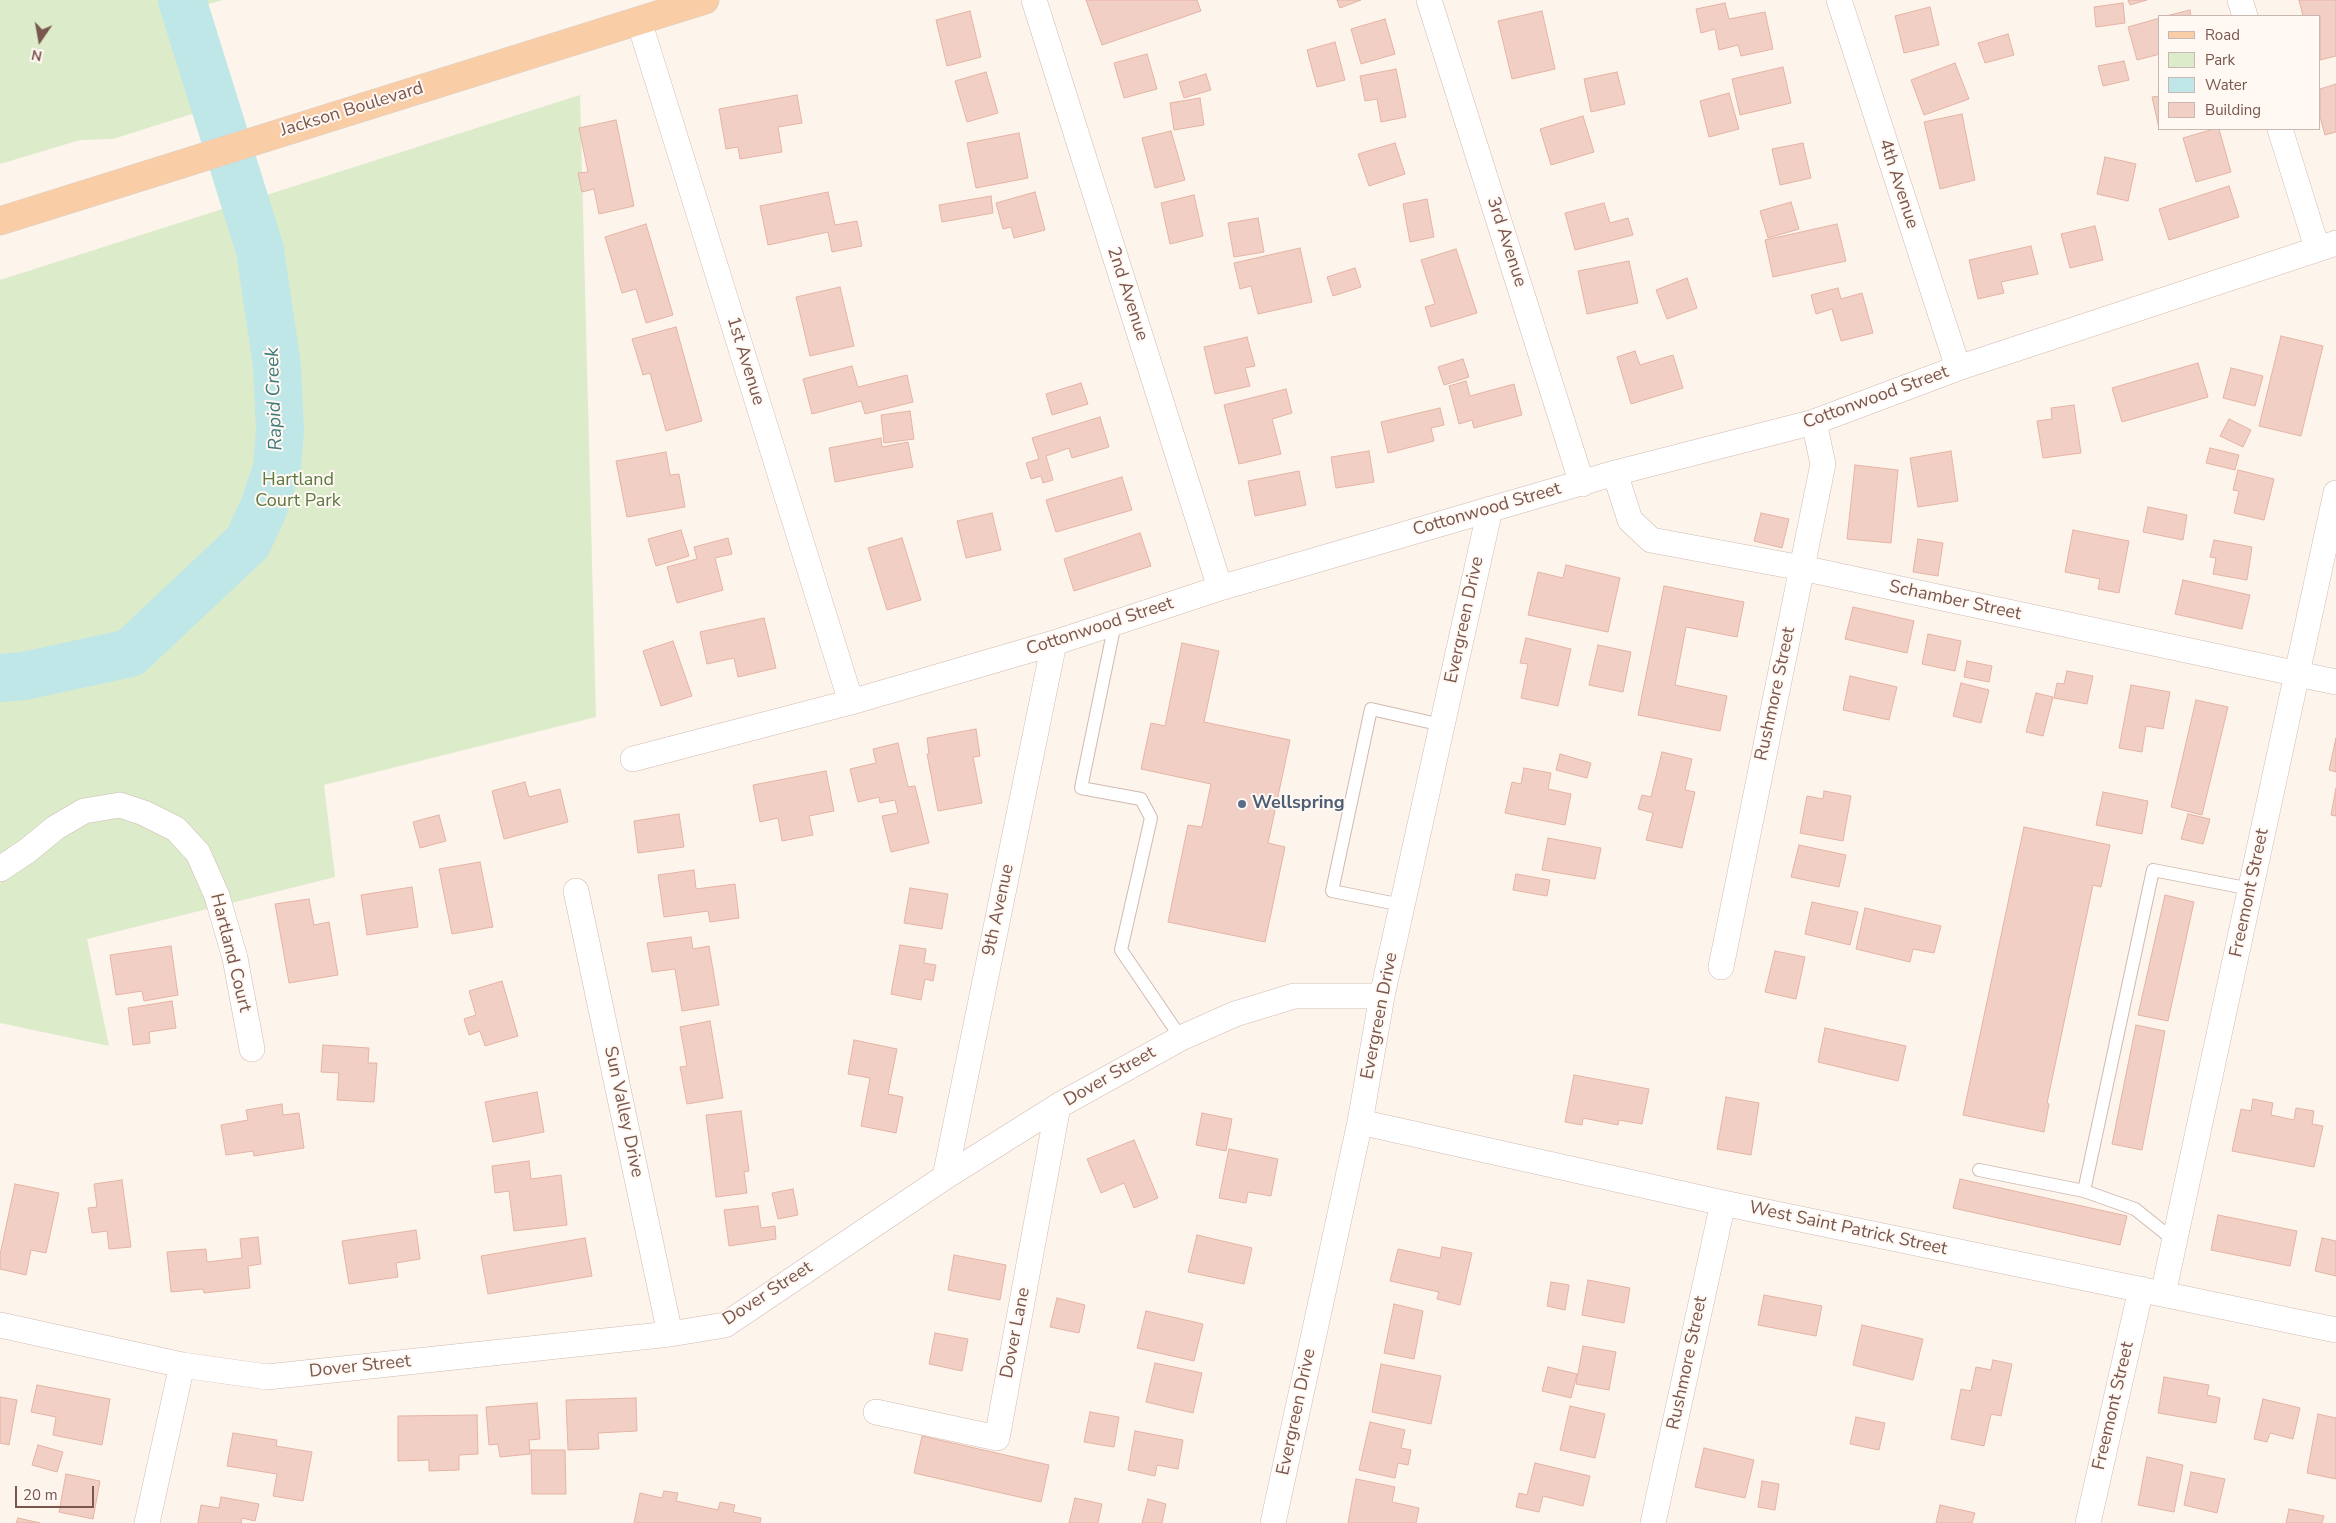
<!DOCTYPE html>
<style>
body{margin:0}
#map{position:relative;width:2336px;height:1523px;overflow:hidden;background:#fdf4ec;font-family:"Nunito Sans",sans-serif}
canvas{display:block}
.legend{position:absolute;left:2158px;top:15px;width:162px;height:115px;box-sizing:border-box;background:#fff8f3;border:1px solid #c9b8b1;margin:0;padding:6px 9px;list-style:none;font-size:15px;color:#79574e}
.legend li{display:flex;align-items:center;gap:10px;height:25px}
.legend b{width:25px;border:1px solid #c9b8b1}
.north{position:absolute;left:15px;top:15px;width:50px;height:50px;-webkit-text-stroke:4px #fff8f3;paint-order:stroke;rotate:192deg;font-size:14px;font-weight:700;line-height:20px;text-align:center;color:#79574e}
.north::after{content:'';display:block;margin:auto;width:18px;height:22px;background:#79574e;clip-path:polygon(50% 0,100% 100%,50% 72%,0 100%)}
.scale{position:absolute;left:15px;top:1486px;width:79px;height:22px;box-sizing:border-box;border:2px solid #79574e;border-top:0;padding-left:6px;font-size:15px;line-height:18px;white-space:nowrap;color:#79574e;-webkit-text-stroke:4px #fff8f3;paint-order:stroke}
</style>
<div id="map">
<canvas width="2336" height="1523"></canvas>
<ul class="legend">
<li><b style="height:6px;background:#f9cea7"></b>Road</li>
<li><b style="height:14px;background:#dcebca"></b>Park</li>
<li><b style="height:14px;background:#c0e7e7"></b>Water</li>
<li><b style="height:14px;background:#f2cfc4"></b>Building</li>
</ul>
<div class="north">N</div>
<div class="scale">20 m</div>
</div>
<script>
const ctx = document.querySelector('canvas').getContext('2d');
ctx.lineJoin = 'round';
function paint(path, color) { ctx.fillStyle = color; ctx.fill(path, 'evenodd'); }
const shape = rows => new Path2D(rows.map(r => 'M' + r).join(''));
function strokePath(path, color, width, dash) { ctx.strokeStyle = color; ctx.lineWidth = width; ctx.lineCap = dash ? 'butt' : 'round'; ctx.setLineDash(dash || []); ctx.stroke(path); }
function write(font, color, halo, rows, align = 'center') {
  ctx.font = font + ' "Nunito Sans",sans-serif'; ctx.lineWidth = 4; ctx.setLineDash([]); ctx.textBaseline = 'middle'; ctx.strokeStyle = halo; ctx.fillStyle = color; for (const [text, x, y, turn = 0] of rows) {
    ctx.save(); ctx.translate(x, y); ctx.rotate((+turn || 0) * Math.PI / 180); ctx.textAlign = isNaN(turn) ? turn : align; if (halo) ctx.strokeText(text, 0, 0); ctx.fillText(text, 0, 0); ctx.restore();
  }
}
paint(shape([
 [0,0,223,0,185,11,214,107,113,139,80,140,0,164],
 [580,95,596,717,324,785,335,877,87,939,109,1046,0,1023,0,280]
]), '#dcebca');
const water = shape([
 [159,0,197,0,229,93,196,103,159,0]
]);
paint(water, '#c0e7e7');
strokePath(water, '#a6d9d9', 1);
strokePath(shape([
 [0,678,24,676,130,653,248,542,264,507,277,468,280,430,277,366,260,250,182,0]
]), '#c0e7e7', 48);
const building = shape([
 [1086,0,1197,0,1201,11,1102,45,1086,0],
 [1337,0,1361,0,1340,8,1337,0],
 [2128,0,2147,0,2130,5,2128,0],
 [2299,0,2336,0,2336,56,2320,60,2320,16,2303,16,2299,0],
 [1725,3,1729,19,1765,12,1773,49,1741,56,1738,45,1719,50,1715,29,1701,33,1696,9,1725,3],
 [2123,3,2125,23,2096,27,2094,7,2123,3],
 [1930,7,1939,45,1904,53,1895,16,1930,7],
 [2190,10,2191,16,2166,16,2190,10],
 [970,11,981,57,947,66,936,20,970,11],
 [1542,11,1555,69,1512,79,1498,21,1542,11],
 [2160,18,2160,54,2137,60,2128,27,2160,18],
 [1385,19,1395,54,1361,64,1351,29,1385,19],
 [2008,34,2014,55,1985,63,1978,43,2008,34],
 [1335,42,1345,80,1317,87,1307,50,1335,42],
 [1147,54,1157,89,1124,98,1114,63,1147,54],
 [2124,61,2129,80,2103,86,2098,66,2124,61],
 [1955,63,1969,99,1924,115,1911,80,1955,63],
 [1783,67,1791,103,1740,115,1732,79,1783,67],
 [1396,69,1406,117,1381,122,1377,99,1365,101,1360,76,1396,69],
 [986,72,998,113,967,122,955,81,986,72],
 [1617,72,1625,104,1591,112,1584,79,1617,72],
 [1206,74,1211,90,1184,98,1179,82,1206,74],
 [2336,84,2336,132,2325,135,2320,117,2320,89,2336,84],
 [1729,93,1739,129,1709,137,1700,101,1729,93],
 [797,95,802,123,778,127,782,152,740,159,738,147,726,149,719,109,797,95],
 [2160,96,2160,128,2159,128,2152,97,2160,96],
 [1200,98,1204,125,1174,130,1170,103,1200,98],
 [1962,114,1975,180,1940,189,1924,122,1962,114],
 [1583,116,1594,152,1551,165,1540,129,1583,116],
 [616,120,634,206,599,214,594,189,582,192,578,173,588,172,579,128,616,120],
 [2214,129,2219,129,2231,172,2196,182,2183,138,2214,129],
 [1171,131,1185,180,1155,188,1142,138,1171,131],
 [1019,133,1028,178,976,188,967,143,1019,133],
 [1395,143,1405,174,1369,186,1358,154,1395,143],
 [1803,143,1811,178,1780,185,1772,149,1803,143],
 [2105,157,2136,164,2128,201,2097,194,2105,157],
 [2229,186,2239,217,2169,240,2159,209,2229,186],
 [828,192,835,225,857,221,862,246,832,252,828,232,768,245,760,206,828,192],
 [1035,192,1045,230,1014,238,1011,227,1003,229,996,203,1035,192],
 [1194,195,1203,236,1170,244,1161,203,1194,195],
 [991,196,993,213,942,222,939,205,991,196],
 [1427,199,1434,237,1410,242,1403,204,1427,199],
 [1791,202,1799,229,1768,238,1760,211,1791,202],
 [1604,203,1610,223,1628,218,1633,235,1575,250,1565,213,1604,203],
 [1258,218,1264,252,1234,257,1228,223,1258,218],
 [646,224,673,315,646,323,636,289,622,293,605,237,646,224],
 [1837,224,1846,261,1773,277,1765,240,1837,224],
 [2095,226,2103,260,2070,268,2061,234,2095,226],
 [2031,246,2038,274,2001,282,2004,293,1978,299,1969,260,2031,246],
 [1300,248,1312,302,1258,314,1251,286,1240,289,1234,263,1300,248],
 [1456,249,1477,313,1431,327,1425,307,1435,304,1421,260,1456,249],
 [1629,261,1638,303,1587,314,1578,271,1629,261],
 [1355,268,1361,287,1333,296,1327,277,1355,268],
 [1687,278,1697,308,1667,319,1656,290,1687,278],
 [840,287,854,346,810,356,796,297,840,287],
 [1838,288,1841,299,1862,293,1873,333,1841,341,1832,309,1816,314,1811,295,1838,288],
 [676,327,702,421,666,431,650,373,643,375,632,339,676,327],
 [2281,336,2323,346,2301,436,2259,426,2281,336],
 [1247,337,1255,366,1245,368,1250,386,1215,394,1204,347,1247,337],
 [1635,351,1640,365,1673,355,1683,388,1631,404,1617,357,1635,351],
 [1463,359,1469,377,1444,385,1438,367,1463,359],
 [2198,363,2208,397,2122,422,2112,388,2198,363],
 [852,366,858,387,907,375,913,402,865,414,861,401,812,414,803,379,852,366],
 [2231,368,2263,376,2255,406,2223,398,2231,368],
 [1466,381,1470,396,1514,384,1522,415,1474,428,1472,420,1459,424,1449,386,1466,381],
 [1081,383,1088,404,1052,415,1046,394,1081,383],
 [1286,389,1292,413,1272,419,1281,454,1239,464,1224,405,1286,389],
 [2074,405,2081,453,2043,458,2037,421,2052,419,2051,408,2074,405],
 [1440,408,1444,425,1431,428,1434,441,1388,453,1381,422,1440,408],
 [910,411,914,439,884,443,881,415,910,411],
 [1100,417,1109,447,1072,458,1069,448,1046,456,1053,480,1043,483,1041,476,1031,479,1026,463,1039,459,1032,438,1100,417],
 [2229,419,2251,430,2243,447,2220,436,2229,419],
 [881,438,882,447,908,442,913,467,835,482,829,448,881,438],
 [2210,448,2239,455,2235,470,2206,463,2210,448],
 [1369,451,1374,482,1336,488,1331,457,1369,451],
 [1951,451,1958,501,1918,507,1910,458,1951,451],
 [666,452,670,475,679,474,685,507,627,517,616,461,666,452],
 [1855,465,1898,470,1891,543,1847,539,1855,465],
 [2238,470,2274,479,2264,520,2234,513,2239,491,2233,490,2238,470],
 [1299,471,1306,505,1255,516,1248,481,1299,471],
 [1122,477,1132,510,1056,532,1046,500,1122,477],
 [2148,507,2187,515,2183,540,2143,532,2148,507],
 [992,513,1001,550,966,558,957,521,992,513],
 [1761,513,1789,519,1782,548,1754,541,1761,513],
 [681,530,689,556,656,566,648,539,681,530],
 [2073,530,2129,541,2119,593,2098,589,2100,579,2065,572,2073,530],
 [1140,533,1151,566,1074,591,1064,559,1140,533],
 [728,538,732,554,715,558,723,590,677,603,667,567,697,559,694,547,728,538],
 [902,538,921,600,887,610,868,548,902,538],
 [1918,539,1943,543,1938,576,1913,572,1918,539],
 [2214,540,2252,547,2247,580,2213,574,2216,558,2210,557,2214,540],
 [1566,565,1620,578,1608,632,1528,615,1538,572,1563,578,1566,565],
 [2183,580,2250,595,2242,629,2175,614,2183,580],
 [1664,586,1744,602,1737,637,1686,627,1675,685,1727,696,1720,731,1638,715,1664,586],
 [1853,607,1914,621,1907,653,1845,639,1853,607],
 [764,618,776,668,738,677,734,658,707,664,700,632,764,618],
 [1928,634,1961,641,1955,671,1922,664,1928,634],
 [1526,638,1571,649,1558,706,1521,698,1528,664,1520,663,1526,638],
 [673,641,692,696,661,706,643,651,673,641],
 [1182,643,1219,651,1204,722,1290,740,1268,843,1285,847,1265,942,1168,922,1188,825,1202,827,1211,784,1141,769,1151,723,1165,726,1182,643],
 [1598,645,1631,652,1623,692,1589,685,1598,645],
 [1967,661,1992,666,1989,682,1964,677,1967,661],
 [2067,671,2093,676,2087,704,2054,698,2057,683,2064,684,2067,671],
 [1850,676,1897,687,1889,720,1843,710,1850,676],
 [1961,683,1989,690,1981,723,1953,716,1961,683],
 [2131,685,2170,692,2163,729,2146,726,2142,752,2119,748,2131,685],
 [2036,693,2053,697,2043,736,2026,732,2036,693],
 [2196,700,2228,707,2202,815,2171,807,2196,700],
 [976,729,980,756,973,757,982,803,938,811,927,754,929,754,927,738,976,729],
 [2336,738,2336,772,2329,770,2336,738],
 [898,743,908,787,915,786,929,843,891,852,882,816,898,813,895,800,880,803,879,797,858,802,850,769,876,763,873,749,898,743],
 [1662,752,1692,759,1685,790,1695,792,1682,848,1646,840,1653,813,1638,809,1642,795,1651,797,1662,752],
 [1560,754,1591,763,1587,778,1556,770,1560,754],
 [1524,768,1551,773,1548,789,1571,794,1565,825,1505,813,1512,782,1521,784,1524,768],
 [826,771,834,811,809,816,813,835,782,841,778,818,760,822,753,785,826,771],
 [525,782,529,797,560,789,568,822,504,839,492,791,525,782],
 [2336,788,2336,816,2331,815,2336,788],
 [1824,791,1851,796,1843,841,1800,833,1807,796,1823,799,1824,791],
 [2103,792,2148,801,2142,834,2096,825,2103,792],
 [679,814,684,847,638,853,634,821,679,814],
 [2188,814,2210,819,2203,844,2181,839,2188,814],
 [439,815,446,841,420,848,413,822,439,815],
 [2024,827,2110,845,2101,887,2093,885,2047,1103,2049,1104,2044,1132,1963,1115,2024,827],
 [1548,838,1601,848,1595,879,1542,870,1548,838],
 [1799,845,1846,855,1839,887,1791,877,1799,845],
 [480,862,493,927,452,934,439,869,480,862],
 [694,870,696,889,735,884,739,918,710,922,708,911,664,917,658,875,694,870],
 [1516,874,1550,880,1547,896,1513,890,1516,874],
 [412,887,418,927,367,935,361,895,412,887],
 [910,888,948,894,942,929,904,923,910,888],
 [2165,895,2194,902,2168,1021,2138,1015,2165,895],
 [309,899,314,925,329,922,338,975,289,983,275,904,309,899],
 [1812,902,1858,912,1850,945,1805,934,1812,902],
 [1865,908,1941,926,1934,953,1913,949,1910,962,1856,949,1865,908],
 [691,937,693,949,709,946,719,1005,682,1011,675,969,652,972,647,943,691,937],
 [900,945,926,949,924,963,936,965,933,981,925,979,921,1000,891,994,900,945],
 [171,946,178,995,144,1001,142,991,116,995,110,955,171,946],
 [1775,951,1805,957,1796,999,1765,992,1775,951],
 [502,981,518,1036,485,1046,480,1031,469,1035,464,1019,476,1015,469,991,502,981],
 [172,1001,176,1028,149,1032,150,1043,133,1045,128,1008,172,1001],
 [710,1021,723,1098,687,1104,680,1067,687,1066,680,1027,710,1021],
 [2136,1025,2165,1031,2142,1150,2112,1144,2136,1025],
 [1825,1028,1906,1046,1898,1081,1818,1062,1825,1028],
 [854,1040,897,1049,888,1094,903,1097,896,1133,861,1126,870,1078,848,1074,854,1040],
 [323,1045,369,1048,368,1063,377,1063,374,1102,337,1100,339,1073,321,1072,323,1045],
 [1574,1075,1649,1089,1642,1124,1619,1120,1618,1125,1583,1118,1582,1125,1565,1122,1574,1075],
 [537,1092,544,1132,493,1142,485,1102,537,1092],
 [1726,1097,1759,1103,1751,1155,1717,1149,1726,1097],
 [2253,1099,2273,1103,2271,1115,2294,1120,2296,1108,2314,1111,2312,1124,2323,1126,2314,1167,2232,1151,2241,1109,2251,1111,2253,1099],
 [282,1104,283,1115,299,1113,304,1148,254,1156,253,1151,226,1155,221,1125,248,1120,246,1110,282,1104],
 [741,1111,749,1171,744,1172,747,1193,716,1197,706,1115,741,1111],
 [1202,1113,1232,1119,1226,1151,1196,1145,1202,1113],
 [1134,1140,1158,1198,1134,1208,1124,1183,1101,1193,1087,1159,1134,1140],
 [1229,1149,1278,1159,1271,1196,1248,1192,1246,1203,1219,1198,1229,1149],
 [529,1161,531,1179,561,1175,567,1225,514,1231,509,1191,495,1193,492,1166,529,1161],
 [1960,1179,2127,1216,2120,1245,1953,1208,1960,1179],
 [122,1180,131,1247,109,1249,107,1231,92,1233,88,1208,97,1207,94,1184,122,1180],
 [15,1184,59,1193,46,1253,31,1250,26,1275,0,1269,0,1255,15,1184],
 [793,1189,798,1215,778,1219,772,1193,793,1189],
 [758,1206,761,1228,775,1226,776,1239,729,1246,724,1210,758,1206],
 [2218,1215,2297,1231,2290,1266,2211,1250,2218,1215],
 [416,1230,420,1259,396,1263,398,1277,349,1284,342,1241,416,1230],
 [1197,1235,1252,1248,1244,1284,1188,1272,1197,1235],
 [258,1237,261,1264,248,1266,250,1288,204,1293,203,1289,171,1292,167,1252,206,1249,207,1262,242,1258,240,1239,258,1237],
 [585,1238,592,1276,488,1294,481,1256,585,1238],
 [2322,1238,2336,1241,2336,1276,2315,1271,2322,1238],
 [1442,1247,1472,1253,1460,1305,1437,1299,1439,1292,1390,1281,1398,1249,1440,1258,1442,1247],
 [954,1255,1006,1265,1000,1300,948,1290,954,1255],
 [1588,1280,1630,1288,1624,1323,1582,1315,1588,1280],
 [1551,1282,1569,1285,1565,1310,1547,1306,1551,1282],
 [1764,1295,1822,1306,1816,1336,1758,1325,1764,1295],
 [1057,1298,1085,1305,1079,1333,1050,1327,1057,1298],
 [1394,1304,1423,1311,1414,1359,1384,1353,1394,1304],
 [1146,1311,1203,1324,1194,1361,1137,1348,1146,1311],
 [1862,1325,1923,1339,1913,1380,1853,1365,1862,1325],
 [935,1333,968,1339,962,1371,929,1364,935,1333],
 [1583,1346,1616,1352,1609,1390,1576,1384,1583,1346],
 [1993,1360,2012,1364,2001,1416,1991,1414,1984,1446,1951,1439,1961,1389,1971,1391,1976,1367,1991,1370,1993,1360],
 [1155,1363,1202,1373,1193,1413,1146,1402,1155,1363],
 [1381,1364,1441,1376,1431,1424,1372,1412,1381,1364],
 [1548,1367,1577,1374,1571,1398,1542,1391,1548,1367],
 [2164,1377,2209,1385,2207,1395,2220,1398,2216,1423,2158,1413,2164,1377],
 [37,1385,110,1399,102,1445,53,1435,56,1417,31,1412,37,1385],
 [0,1397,17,1400,9,1445,0,1443,0,1397],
 [636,1398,637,1431,598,1433,599,1449,568,1450,566,1400,636,1398],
 [2263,1399,2300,1408,2293,1439,2270,1433,2267,1442,2254,1439,2263,1399],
 [537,1403,540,1439,529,1440,530,1454,500,1457,498,1444,489,1445,486,1407,537,1403],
 [1570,1406,1605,1414,1595,1458,1560,1450,1570,1406],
 [1090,1412,1119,1417,1114,1447,1084,1442,1090,1412],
 [2318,1414,2336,1418,2336,1479,2307,1473,2318,1414],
 [477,1415,478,1454,459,1455,459,1470,429,1471,429,1460,398,1461,398,1416,477,1415],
 [1856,1417,1885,1423,1879,1450,1850,1444,1856,1417],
 [1370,1422,1405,1430,1401,1448,1411,1450,1408,1465,1398,1463,1395,1478,1359,1470,1370,1422],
 [1135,1431,1183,1440,1178,1469,1157,1465,1155,1476,1128,1470,1135,1431],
 [233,1433,277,1440,276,1446,312,1452,303,1501,273,1496,277,1474,227,1466,233,1433],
 [922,1436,1049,1465,1041,1502,914,1473,922,1436],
 [38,1445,63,1452,57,1472,32,1465,38,1445],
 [1704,1448,1754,1460,1745,1498,1695,1487,1704,1448],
 [531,1450,565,1450,566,1494,532,1494,531,1450],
 [2147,1457,2183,1465,2174,1512,2138,1505,2147,1457],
 [1535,1463,1590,1476,1583,1506,1543,1496,1539,1512,1516,1507,1519,1493,1527,1495,1535,1463],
 [2191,1472,2225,1479,2217,1513,2184,1505,2191,1472],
 [66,1474,100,1481,93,1519,59,1512,66,1474],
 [1356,1479,1395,1487,1392,1502,1419,1508,1416,1523,1348,1523,1356,1479],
 [1762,1481,1779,1484,1775,1510,1758,1507,1762,1481],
 [664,1491,678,1493,676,1501,718,1510,720,1502,735,1505,733,1512,761,1518,760,1523,634,1523,640,1493,662,1498,664,1491],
 [221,1497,259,1504,255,1521,242,1518,241,1523,198,1523,201,1505,219,1508,221,1497],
 [1075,1498,1102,1504,1098,1523,1069,1523,1075,1498],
 [1148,1499,1166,1504,1162,1523,1142,1523,1148,1499],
 [1940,1505,1975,1513,1972,1523,1936,1523,1940,1505],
 [2289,1509,2324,1516,2322,1523,2286,1523,2289,1509],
 [18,1518,40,1523,16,1523,18,1518]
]);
paint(building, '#f2cfc4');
strokePath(building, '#e5b3a4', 1);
const service = shape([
 [1115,623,1081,788,1141,799,1151,818,1121,950,1181,1038],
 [1402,905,1332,891,1371,709,1442,725],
 [1979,1170,2084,1191],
 [2175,1241,2135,1209,2084,1191,2153,870,2251,889]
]);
const minor = shape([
 [1034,0,1220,588],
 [1429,0,1582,484],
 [1839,0,1958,368],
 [2240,0,2245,16],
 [639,21,851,702],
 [2280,129,2317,248],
 [1615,473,1630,520,1651,540,1802,568,2336,682],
 [633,759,851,702,1054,643,1220,588,1615,473,1814,422,1958,368,2336,243],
 [0,869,27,851,55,828,84,811,120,805,144,813,176,829,198,853,217,896,235,958,252,1049],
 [576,891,670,1334],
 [1721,967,1823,464,1814,422],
 [1360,1122,1723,1203,2336,1330],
 [945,1177,1054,643],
 [2163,1294,2336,493],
 [0,1325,182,1365,267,1377,670,1334,725,1325,945,1177,1058,1106,1181,1038,1235,1014,1294,996,1382,996],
 [876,1412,997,1438,1058,1106],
 [147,1523,182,1365],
 [1273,1523,1360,1122,1382,996,1490,509],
 [1653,1523,1723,1203],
 [2088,1523,2141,1289]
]);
const primary = shape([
 [0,221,705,0]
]);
strokePath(service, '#d0bab1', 14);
strokePath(minor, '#d0bab1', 26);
strokePath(primary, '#d9d0cd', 29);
strokePath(service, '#fff', 12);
strokePath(minor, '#fff', 25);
strokePath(primary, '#f9cea7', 28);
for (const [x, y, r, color] of [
 [1242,804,5,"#5c6f8a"]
]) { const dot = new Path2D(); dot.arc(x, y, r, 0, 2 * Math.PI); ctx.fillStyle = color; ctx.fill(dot); strokePath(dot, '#fff8f3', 2); }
write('18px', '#79574e', '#fff8f3', [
 ["Jackson Boulevard",352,110,-17],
 ["4th Avenue",1898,184,72],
 ["3rd Avenue",1506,242,72],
 ["2nd Avenue",1127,294,72],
 ["1st Avenue",745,361,73],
 ["Cottonwood Street",1876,398,-20],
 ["Cottonwood Street",1487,510,-16],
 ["Schamber Street",1955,601,12],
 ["Evergreen Drive",1465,620,-78],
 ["Cottonwood Street",1100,627,-18],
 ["Rushmore Street",1776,694,-78],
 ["Freemont Street",2250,893,-78],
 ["9th Avenue",999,910,-78],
 ["Hartland Court",230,953,76],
 ["Evergreen Drive",1380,1016,-79],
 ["Dover Street",1110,1077,-30],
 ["Sun Valley Drive",623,1112,78],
 ["West Saint Patrick Street",1848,1229,12],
 ["Dover Street",768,1294,-33],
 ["Dover Lane",1016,1333,-79],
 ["Rushmore Street",1688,1363,-78],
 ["Dover Street",360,1367,-6],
 ["Freemont Street",2114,1406,-77],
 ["Evergreen Drive",1297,1412,-78]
]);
write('18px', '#5b7942', '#fff8f3', [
 ["Hartland",298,481],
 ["Court Park",298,502]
]);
write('bold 18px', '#4e5e75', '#fff8f3', [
 ["Wellspring",1252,804]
], 'left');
write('italic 19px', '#417c7d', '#fff8f3', [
 ["Rapid Creek",275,399,-92]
]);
</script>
